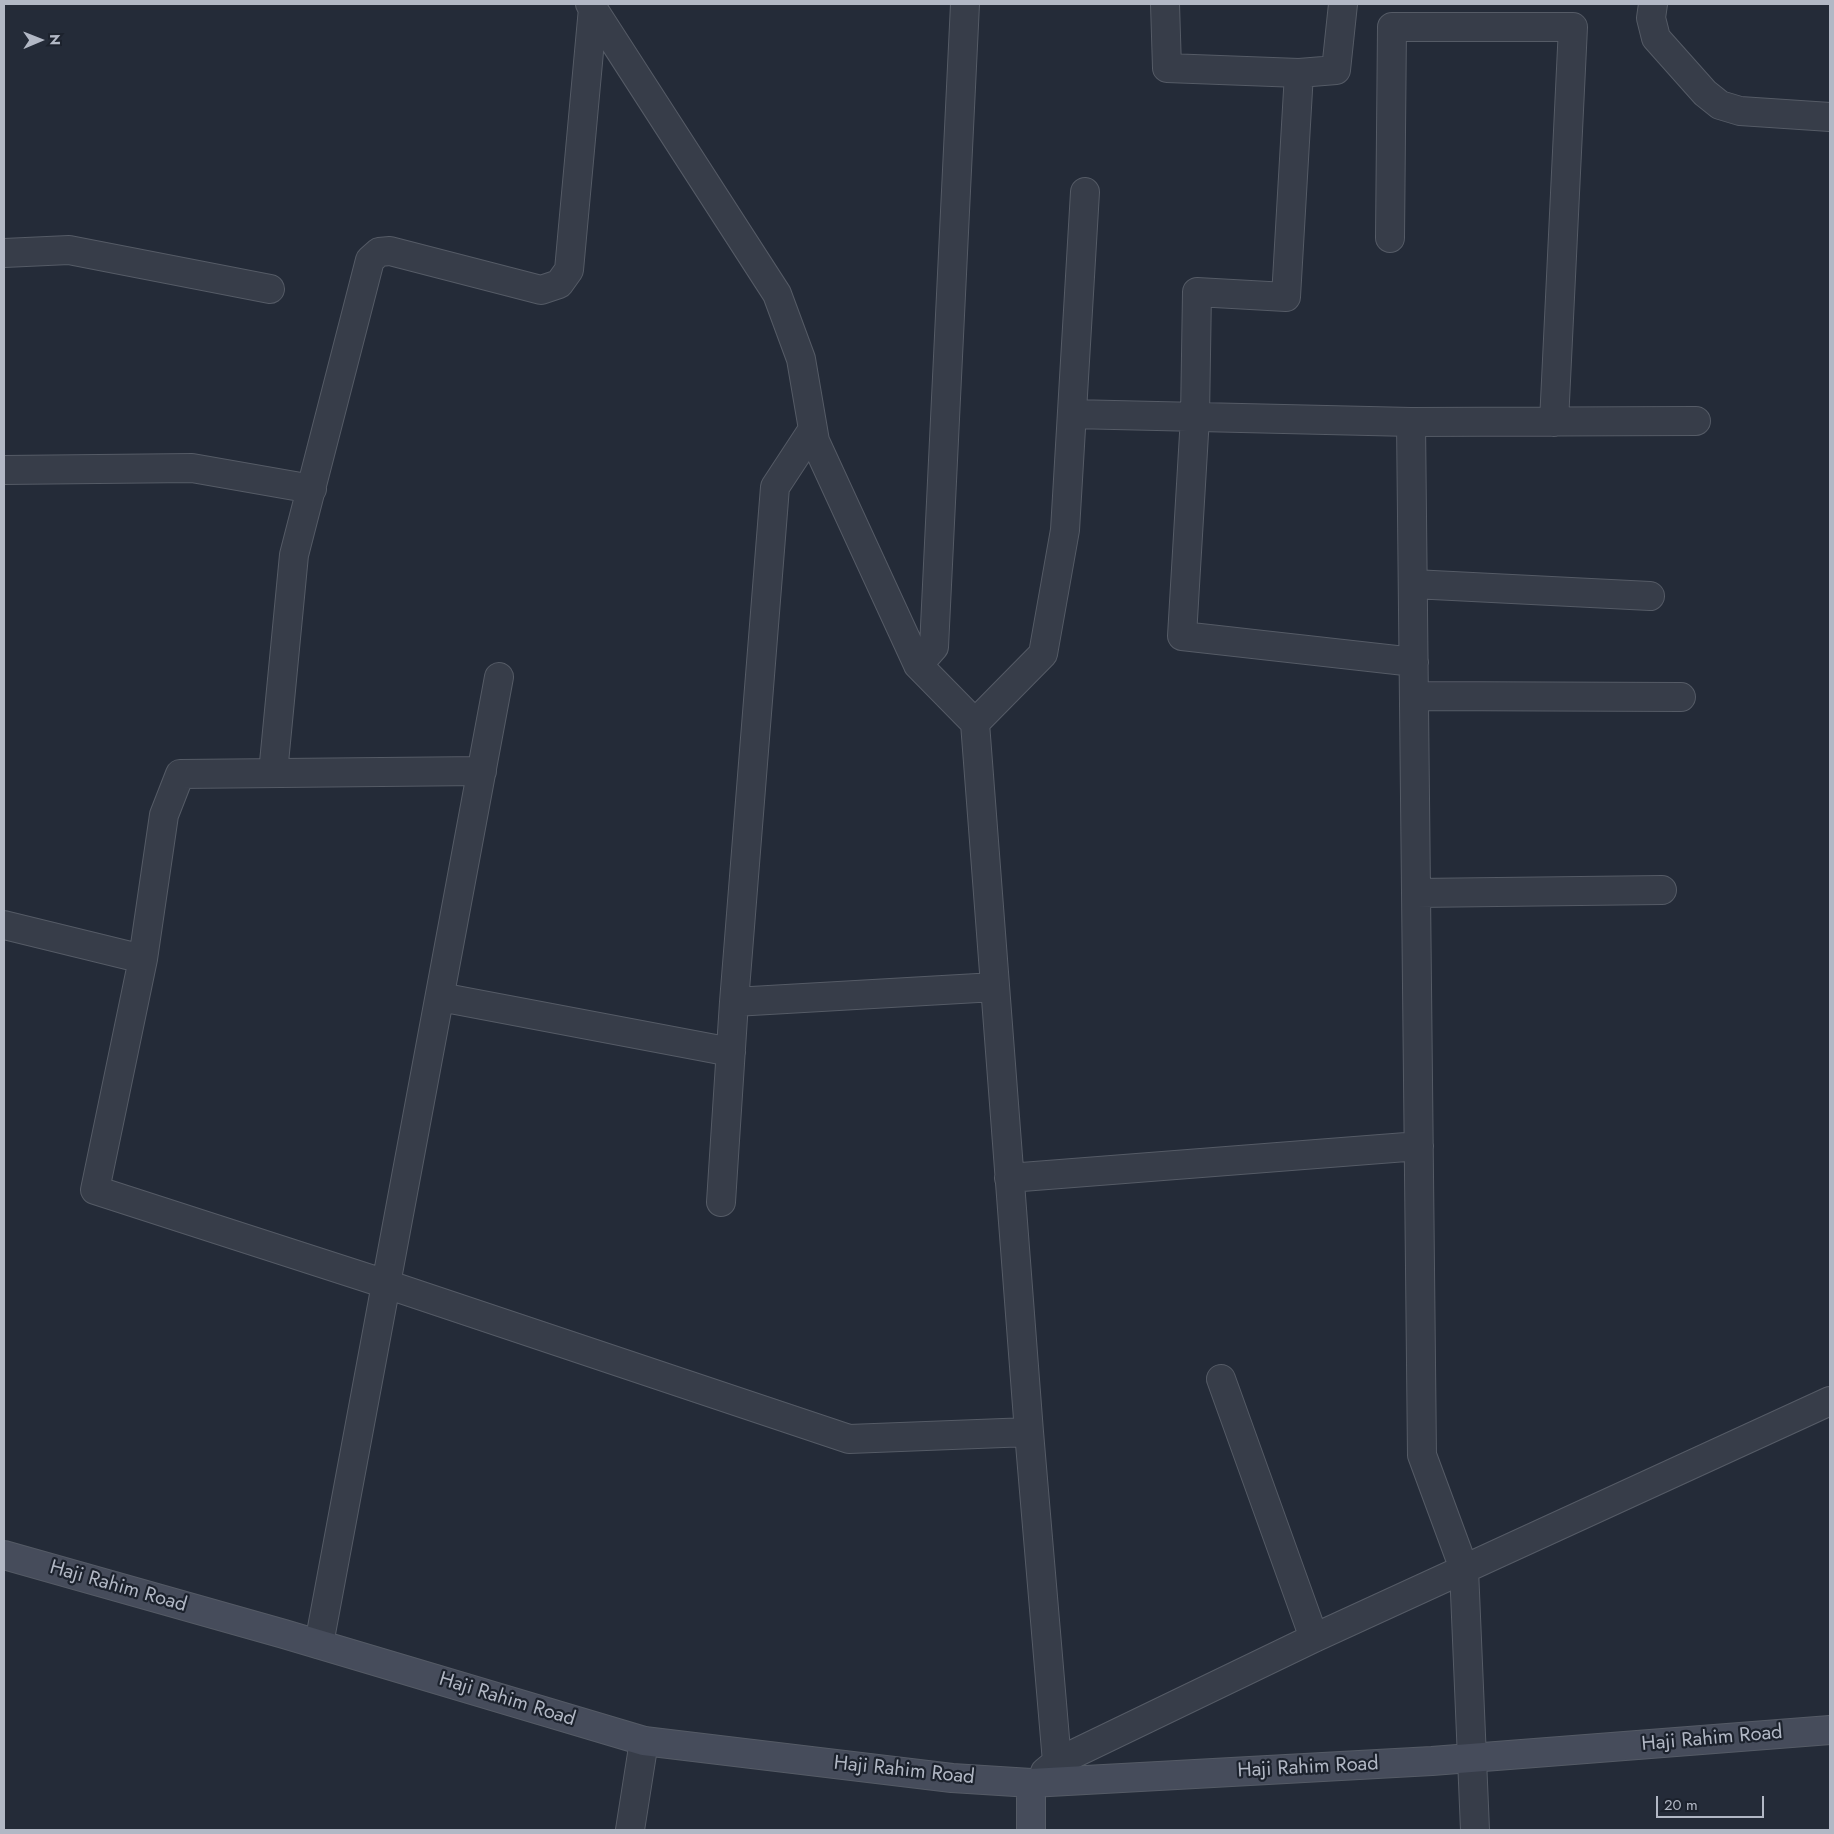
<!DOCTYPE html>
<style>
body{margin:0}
#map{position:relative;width:1834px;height:1834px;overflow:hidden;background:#242b38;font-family:Jost,sans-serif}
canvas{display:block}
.frame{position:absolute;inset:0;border:5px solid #b2b8c5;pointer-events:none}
.north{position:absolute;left:15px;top:15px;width:50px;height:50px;-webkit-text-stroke:4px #1c222d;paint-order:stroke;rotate:89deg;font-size:14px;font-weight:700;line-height:20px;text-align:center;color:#b2b8c5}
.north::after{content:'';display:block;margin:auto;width:18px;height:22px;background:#b2b8c5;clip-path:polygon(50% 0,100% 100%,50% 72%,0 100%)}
.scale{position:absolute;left:1656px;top:1796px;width:108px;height:22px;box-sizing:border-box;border:2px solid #b2b8c5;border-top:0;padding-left:6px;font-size:15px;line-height:18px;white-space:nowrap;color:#b2b8c5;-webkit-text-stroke:4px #1c222d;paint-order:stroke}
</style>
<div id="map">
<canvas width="1834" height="1834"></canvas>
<div class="frame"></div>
<div class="north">N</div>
<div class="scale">20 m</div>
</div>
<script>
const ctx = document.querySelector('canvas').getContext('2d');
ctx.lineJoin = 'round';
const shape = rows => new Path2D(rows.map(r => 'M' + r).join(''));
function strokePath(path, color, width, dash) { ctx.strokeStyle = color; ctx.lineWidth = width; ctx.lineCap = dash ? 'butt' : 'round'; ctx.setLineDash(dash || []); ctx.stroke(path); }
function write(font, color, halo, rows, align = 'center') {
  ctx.font = font + ' Jost,sans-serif'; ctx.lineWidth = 4.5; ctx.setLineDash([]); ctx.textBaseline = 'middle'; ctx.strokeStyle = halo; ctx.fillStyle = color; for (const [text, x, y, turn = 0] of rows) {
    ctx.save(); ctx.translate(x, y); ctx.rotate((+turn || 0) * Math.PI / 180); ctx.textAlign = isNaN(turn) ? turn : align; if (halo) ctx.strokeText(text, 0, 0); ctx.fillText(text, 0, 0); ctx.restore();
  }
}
const minor = shape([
 [590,4,777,294,801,359,815,441,918,665,975,723,1029,1432,1057,1762],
 [1165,4,1167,68,1299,73],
 [1343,4,1336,70,1299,73,1286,297,1197,292,1195,417,1182,636,1414,662],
 [1653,4,1651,18,1656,38,1705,93,1720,105,1740,111,1830,117],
 [1390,238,1392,27,1573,27,1554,422],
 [4,253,69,250,270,289],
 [1072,414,1411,422,1696,421],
 [1411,422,1422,1455,1464,1569,1475,1830],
 [4,470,192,468,312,489],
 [1413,584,1650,596],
 [918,665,934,647,965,4],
 [1414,696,1681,697],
 [975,723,1043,654,1065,530,1085,192],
 [482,771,180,774,164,815,143,959,95,1190,386,1284,849,1439,1029,1432],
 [273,773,294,555,370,260,379,252,390,251,541,290,559,284,569,270,593,8],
 [1416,893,1662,890],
 [4,925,143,959],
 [440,997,731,1052],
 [734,1002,995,987],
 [1009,1178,1419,1146],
 [721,1202,734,1002,775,487,813,429],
 [1221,1379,1314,1638],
 [319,1644,499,677],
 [1045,1772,1057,1762,1314,1638,1830,1401],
 [630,1830,644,1741]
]);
const secondary = shape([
 [4,1555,284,1634,644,1741,952,1778,1031,1783,1432,1761,1830,1730],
 [1031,1830,1031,1783]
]);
strokePath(minor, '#555b66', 30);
strokePath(secondary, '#555b66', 30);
strokePath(minor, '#373d49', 28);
strokePath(secondary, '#464c5b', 28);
write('20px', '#b2b8c5', '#1c222d', [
 ["Haji Rahim Road",118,1587,16],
 ["Haji Rahim Road",507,1700,17],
 ["Haji Rahim Road",1712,1739,-5],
 ["Haji Rahim Road",1308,1768,-3],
 ["Haji Rahim Road",904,1771,6]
]);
</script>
